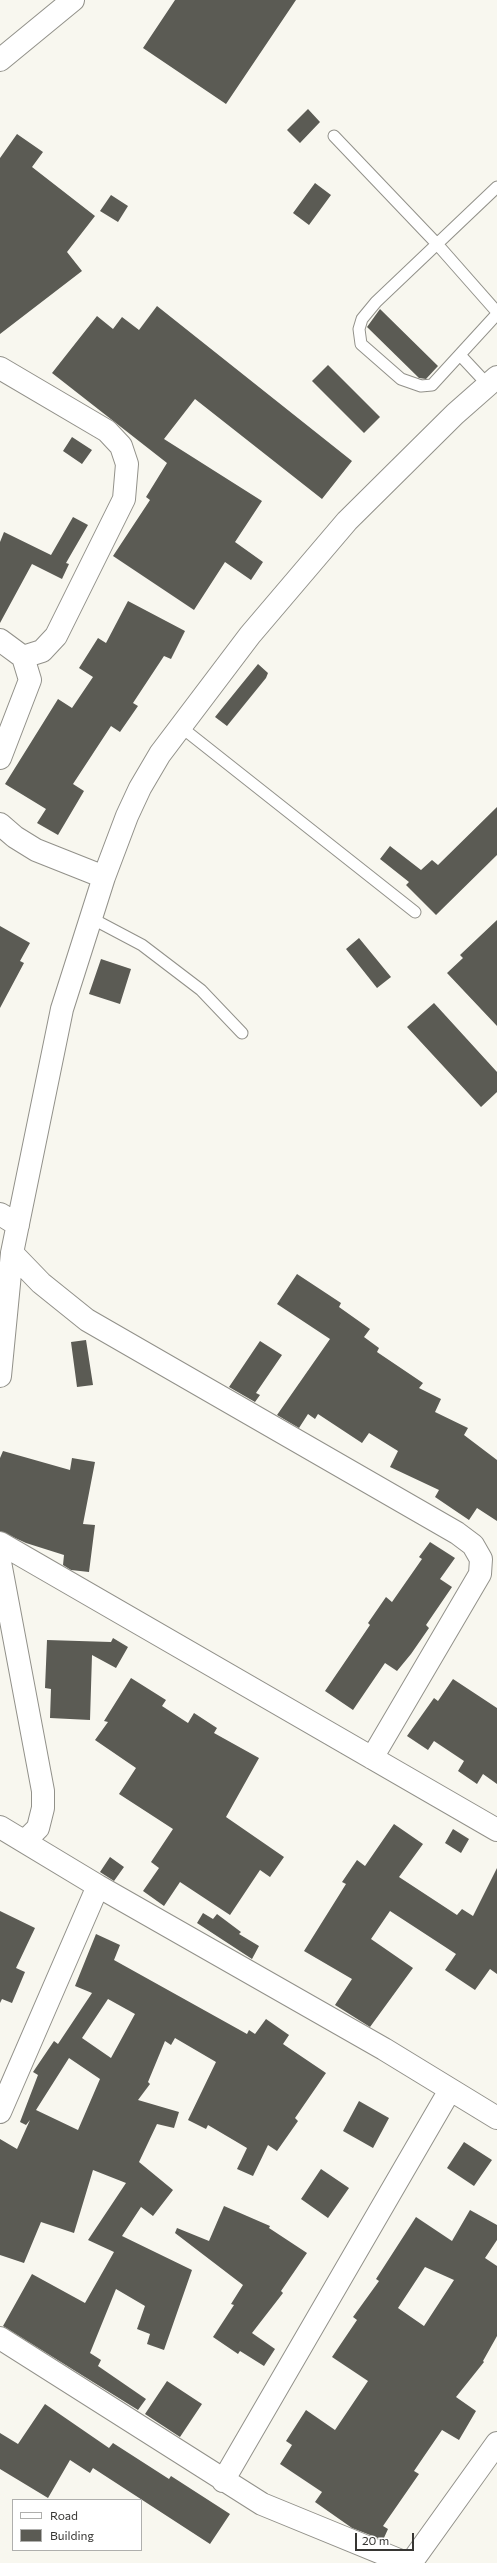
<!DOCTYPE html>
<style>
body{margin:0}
#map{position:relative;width:497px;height:2563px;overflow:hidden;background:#f8f7ef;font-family:Commissioner,sans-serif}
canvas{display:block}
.legend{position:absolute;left:12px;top:2499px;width:130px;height:52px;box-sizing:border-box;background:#fff;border:1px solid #afafad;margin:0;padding:5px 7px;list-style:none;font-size:12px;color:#373633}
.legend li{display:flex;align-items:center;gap:8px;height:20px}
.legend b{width:20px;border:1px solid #afafad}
.scale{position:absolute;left:355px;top:2533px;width:59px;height:18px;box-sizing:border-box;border:2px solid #373633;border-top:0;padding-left:5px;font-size:12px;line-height:14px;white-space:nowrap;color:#373633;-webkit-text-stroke:3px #fff;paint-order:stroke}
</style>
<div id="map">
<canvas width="497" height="2563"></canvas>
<ul class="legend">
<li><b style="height:5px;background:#fff"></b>Road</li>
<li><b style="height:11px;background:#5b5b54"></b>Building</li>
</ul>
<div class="scale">20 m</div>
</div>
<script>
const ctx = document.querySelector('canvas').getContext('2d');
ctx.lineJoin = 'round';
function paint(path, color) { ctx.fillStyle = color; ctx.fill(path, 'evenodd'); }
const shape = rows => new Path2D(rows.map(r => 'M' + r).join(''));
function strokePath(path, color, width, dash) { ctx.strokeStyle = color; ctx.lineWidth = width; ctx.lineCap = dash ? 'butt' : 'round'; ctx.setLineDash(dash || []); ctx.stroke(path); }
paint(shape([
 [175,0,296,0,226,104,143,48],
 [308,109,320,122,300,143,287,130],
 [17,134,43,152,32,167,95,216,67,252,82,271,0,334,0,158],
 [315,183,331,195,309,225,293,213],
 [111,195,128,206,118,222,100,211],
 [157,306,352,461,322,499,195,399,164,439,262,501,235,542,263,562,251,580,225,562,194,610,113,556,150,500,146,497,167,463,52,373,97,316,113,329,122,317,139,330],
 [380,309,438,366,426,379,419,378,367,327],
 [328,365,380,417,364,433,312,381],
 [72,437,92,450,82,464,63,451],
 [73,517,88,525,66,563,69,564,62,579,32,564,0,623,0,542,4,532,51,555],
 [128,601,185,631,171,659,164,656,133,703,138,706,120,732,111,726,73,784,84,791,58,835,37,823,46,809,5,784,58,699,72,708,93,677,79,668,98,638,106,643],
 [258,664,268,673,266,678,227,726,215,717],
 [497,807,497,855,436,915,406,885,409,882,380,859,390,846,421,870,432,860,438,865],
 [497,920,497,1026,447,973,463,958,460,955],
 [0,926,30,943,20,961,24,963,0,1008],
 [359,938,391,977,377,988,346,949],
 [101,959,131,969,120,1004,89,994],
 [434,1003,497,1072,497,1092,481,1107,407,1027],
 [297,1274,341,1303,339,1307,370,1329,364,1337,379,1348,377,1352,423,1383,419,1388,441,1399,435,1412,468,1428,464,1435,497,1460,497,1521,477,1508,469,1520,435,1497,439,1490,390,1467,398,1451,369,1433,362,1443,318,1414,315,1419,308,1414,299,1428,277,1415,330,1339,277,1304],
 [86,1340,93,1385,77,1387,71,1342],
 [260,1341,282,1355,256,1393,260,1395,255,1402,229,1387],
 [3,1451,70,1470,72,1458,95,1462,83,1524,95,1525,89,1572,71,1570,63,1565,64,1555,26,1543,0,1531,0,1458],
 [430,1542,455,1558,440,1579,452,1587,426,1625,429,1628,411,1654,397,1671,385,1663,353,1710,325,1691,370,1625,368,1623,386,1597,392,1602,422,1559,419,1557],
 [113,1638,128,1647,116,1668,92,1655,90,1720,50,1718,51,1689,45,1688,47,1640,111,1642],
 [131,1678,166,1700,162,1706,188,1723,194,1713,217,1728,214,1733,259,1758,226,1817,284,1857,270,1877,260,1870,230,1915,180,1882,164,1906,143,1891,159,1868,151,1862,173,1829,119,1794,136,1768,95,1740,108,1722,104,1721],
 [453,1679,497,1708,497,1784,483,1774,477,1784,458,1771,464,1761,434,1741,428,1750,407,1736,434,1698,438,1701],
 [394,1824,423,1844,399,1877,457,1915,462,1909,473,1916,497,1868,497,1974,490,1969,475,1990,445,1970,456,1954,390,1911,371,1939,413,1968,370,2027,335,2005,352,1979,304,1951,346,1884,342,1882,357,1860,365,1866],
 [453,1829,469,1839,461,1853,445,1843],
 [110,1857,124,1867,114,1881,100,1872],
 [0,1911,35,1928,16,1968,25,1972,12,2003,2,1999,0,2003],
 [203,1913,213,1919,217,1914,241,1932,239,1934,259,1946,252,1959,197,1923],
 [96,1934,120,1945,114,1960,247,2034,249,2030,255,2034,266,2019,289,2035,283,2044,326,2073,295,2118,298,2121,277,2151,268,2145,253,2176,237,2169,247,2148,208,2125,206,2129,188,2120,216,2062,175,2038,171,2045,165,2041,148,2082,150,2084,138,2100,179,2112,174,2128,157,2124,139,2162,173,2190,153,2216,141,2207,122,2236,192,2270,164,2350,147,2344,150,2334,137,2329,145,2306,116,2289,90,2353,101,2360,98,2366,146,2399,138,2410,3,2326,32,2274,85,2303,114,2252,88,2240,126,2183,93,2170,74,2233,41,2222,24,2263,0,2255,0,2139,17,2149,30,2120,26,2125,20,2122,38,2075,33,2072,54,2041,58,2044,92,1993,75,1986],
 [108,1999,135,2014,111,2058,82,2038],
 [69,2058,100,2079,78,2130,36,2110],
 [359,2101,389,2118,373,2148,343,2131],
 [464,2142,492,2160,474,2186,447,2168],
 [321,2169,349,2188,328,2218,301,2199],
 [224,2206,270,2226,269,2228,307,2253,281,2291,283,2293,252,2333,275,2349,264,2366,240,2351,238,2354,213,2337,234,2305,231,2304,243,2285,175,2233,177,2228,209,2241],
 [470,2210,497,2225,497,2240,485,2258,497,2266,497,2336,483,2361,484,2362,456,2397,476,2411,459,2440,442,2430,414,2471,419,2474,383,2526,388,2529,383,2540,352,2528,315,2502,322,2492,280,2464,292,2445,286,2441,306,2410,335,2430,368,2381,332,2357,357,2320,353,2317,379,2281,376,2279,416,2217,452,2241],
 [425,2267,454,2280,424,2326,398,2308],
 [167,2381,202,2404,180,2437,145,2414],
 [45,2404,109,2448,113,2443,169,2479,171,2476,230,2514,210,2544,93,2468,90,2473,70,2460,48,2498,0,2469,0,2433,18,2444]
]), '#5b5b54');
const service = shape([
 [334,136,437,244,497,312],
 [497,187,376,302,362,319,359,329,361,344,401,379,421,386,432,385,497,314],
 [460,355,488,385],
 [181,727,415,912],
 [91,918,142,945,201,990,242,1033]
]);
const minor = shape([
 [0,60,73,0],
 [0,368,107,431,121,446,127,464,124,499,56,636,42,651,23,657],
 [0,640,23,657,30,680,0,758],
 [0,824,15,837,36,850,104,877],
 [0,1214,18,1225],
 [12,1253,41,1283,87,1320,457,1533,473,1545,481,1559,480,1574,372,1758],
 [0,1376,12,1253,62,1009,104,877,127,816,140,788,160,754,250,635,347,521,455,414,497,377],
 [0,1543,497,1830],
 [0,1562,43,1791,43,1808,38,1828,26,1840],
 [0,1827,98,1886,384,2049,497,2118],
 [0,2112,98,1886],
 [0,2338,262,2504,406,2563],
 [223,2481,450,2090],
 [411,2563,497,2443]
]);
strokePath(service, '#92918a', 13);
strokePath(minor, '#92918a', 24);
strokePath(service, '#fff', 11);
strokePath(minor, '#fff', 22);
</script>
